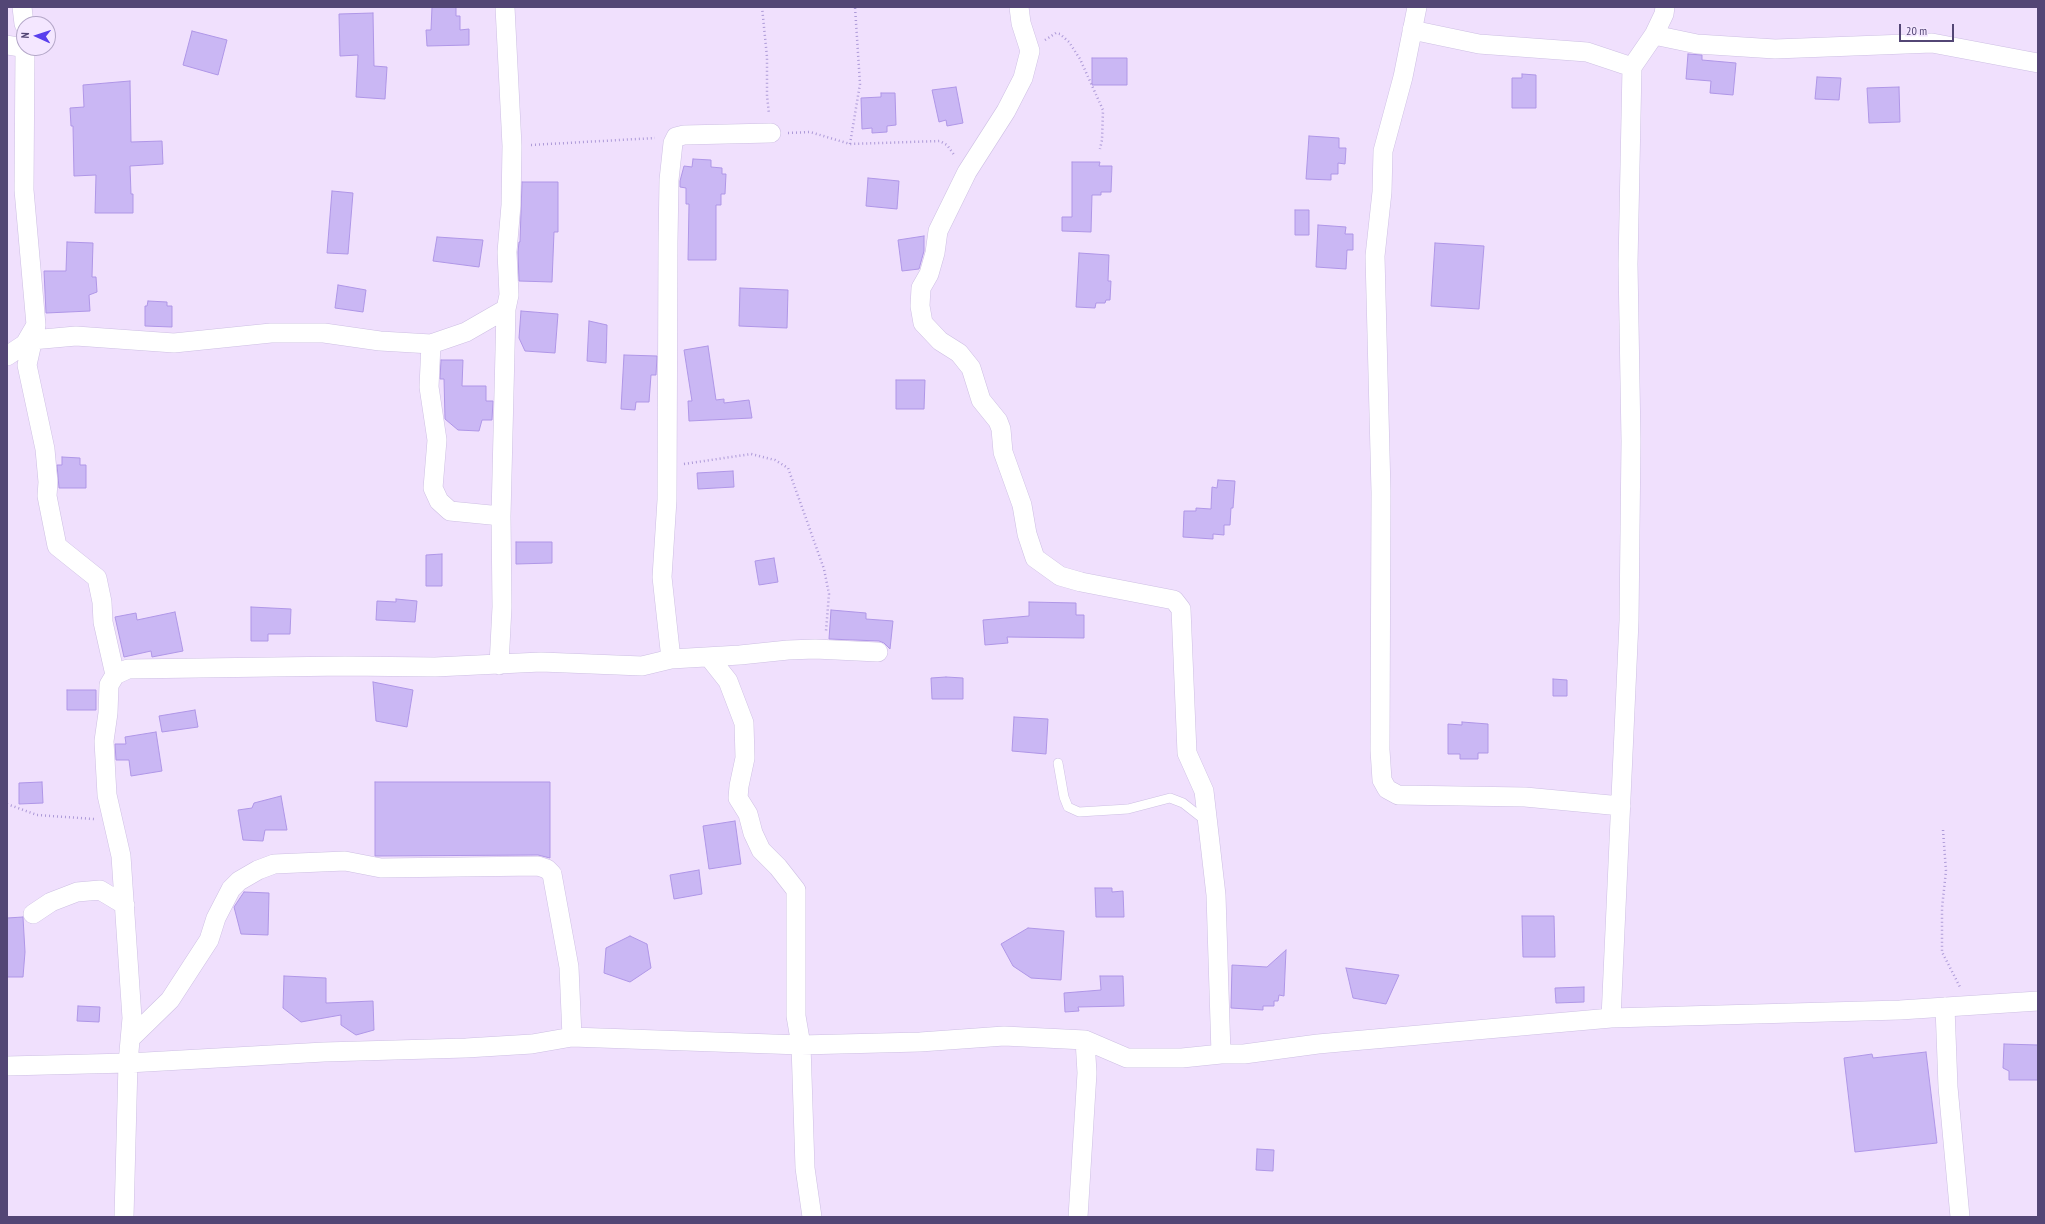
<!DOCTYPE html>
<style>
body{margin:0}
#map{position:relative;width:2045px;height:1224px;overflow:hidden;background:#f0e0fd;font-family:"PT Sans Narrow",sans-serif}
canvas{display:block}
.frame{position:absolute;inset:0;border:8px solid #534675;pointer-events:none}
.north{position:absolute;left:16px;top:16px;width:40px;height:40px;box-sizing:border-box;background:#f4e7ff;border:1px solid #b4a7c8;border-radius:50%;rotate:273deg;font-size:11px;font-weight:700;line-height:16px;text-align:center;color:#534675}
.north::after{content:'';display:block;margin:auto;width:14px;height:18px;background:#593fed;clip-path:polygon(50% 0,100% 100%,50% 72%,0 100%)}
.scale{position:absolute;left:1899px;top:24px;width:55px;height:18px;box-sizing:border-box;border:2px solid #534675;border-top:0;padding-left:5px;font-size:12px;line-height:14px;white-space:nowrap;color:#534675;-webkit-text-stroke:3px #f4e7ff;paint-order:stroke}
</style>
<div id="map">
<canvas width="2045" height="1224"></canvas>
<div class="frame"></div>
<div class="north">N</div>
<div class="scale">20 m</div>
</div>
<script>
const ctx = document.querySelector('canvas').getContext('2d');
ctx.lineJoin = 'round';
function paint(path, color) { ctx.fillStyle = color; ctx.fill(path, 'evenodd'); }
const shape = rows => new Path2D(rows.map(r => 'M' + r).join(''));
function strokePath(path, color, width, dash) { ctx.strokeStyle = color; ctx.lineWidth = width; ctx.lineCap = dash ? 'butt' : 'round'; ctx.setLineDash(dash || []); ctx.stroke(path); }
const building = shape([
 [432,7,456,7,456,16,460,16,460,30,469,29,469,45,427,46,426,30,431,30,432,7],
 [373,13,374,66,387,67,385,99,356,97,358,55,340,56,339,14,373,13],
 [192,31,227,40,218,75,183,65,192,31],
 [1688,54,1702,55,1702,60,1736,63,1733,95,1710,93,1711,81,1686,79,1688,54],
 [1092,58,1127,58,1127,85,1092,85,1092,58],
 [1522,74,1536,75,1536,108,1512,108,1512,78,1522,78,1522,74],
 [1817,77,1841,78,1839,100,1815,99,1817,77],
 [130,81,131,142,162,141,163,164,130,166,131,194,133,194,133,213,95,213,96,175,74,176,73,126,71,126,70,108,84,107,83,85,130,81],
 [956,87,963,123,947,126,946,120,939,122,932,90,956,87],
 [1899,87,1900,122,1869,123,1867,88,1899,87],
 [881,93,895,93,896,125,887,126,887,132,872,133,872,128,862,129,861,98,881,97,881,93],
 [1309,136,1339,138,1339,148,1346,148,1345,164,1338,163,1338,174,1331,174,1331,180,1306,179,1309,136],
 [693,159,711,160,711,167,722,168,722,174,726,174,725,194,721,194,721,205,716,205,716,260,688,260,689,204,686,204,686,188,680,187,680,181,684,166,692,167,693,159],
 [1072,162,1100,162,1099,166,1112,166,1111,192,1101,192,1101,195,1092,195,1091,232,1062,231,1062,217,1072,217,1072,162],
 [868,178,899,181,897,209,866,206,868,178],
 [522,182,558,182,558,232,554,232,552,282,519,281,518,252,519,242,520,242,522,182],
 [332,191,353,193,348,254,327,253,332,191],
 [1295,210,1309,210,1309,235,1295,235,1295,210],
 [1318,225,1346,227,1345,234,1353,234,1353,250,1347,250,1346,269,1316,267,1318,225],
 [924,236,924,251,919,269,902,271,898,240,924,236],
 [437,237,483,240,479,267,433,261,437,237],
 [67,242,93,243,92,277,96,277,97,292,89,295,90,311,46,313,44,271,66,271,67,242],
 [1435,243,1484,246,1479,309,1431,306,1435,243],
 [1079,253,1109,255,1108,281,1111,281,1110,300,1106,300,1105,303,1096,303,1095,308,1076,307,1079,253],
 [338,285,366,290,363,312,335,308,338,285],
 [740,288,788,290,787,328,739,326,740,288],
 [148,301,167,302,167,306,172,306,172,327,145,326,145,306,147,306,148,301],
 [521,311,558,314,555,353,525,351,519,338,521,311],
 [589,321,607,325,606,363,587,361,589,321],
 [708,346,716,400,724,399,724,403,749,400,752,418,689,421,688,401,692,401,684,350,708,346],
 [624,355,657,356,656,375,651,375,649,402,636,402,635,410,621,409,624,355],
 [441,360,463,360,462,386,486,386,486,401,493,401,492,420,482,420,479,431,458,430,445,419,444,379,440,379,441,360],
 [896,380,925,380,924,409,896,409,896,380],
 [62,457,80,458,80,465,86,465,86,488,59,488,57,465,62,465,62,457],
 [733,471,734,487,698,489,697,473,733,471],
 [1218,480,1235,481,1233,508,1231,508,1230,525,1224,525,1224,535,1213,534,1213,539,1183,537,1184,511,1196,511,1196,508,1211,509,1212,487,1217,488,1218,480],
 [516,542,552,542,552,563,516,564,516,542],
 [442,554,442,586,426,586,426,555,442,554],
 [774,558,778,582,759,585,755,561,774,558],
 [396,599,417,601,415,622,376,620,377,601,396,602,396,599],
 [1029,602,1076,603,1076,615,1084,615,1084,638,1007,637,1008,643,985,645,983,620,1029,616,1029,602],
 [251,607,291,609,290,634,268,634,268,641,251,641,251,607],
 [831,610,866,613,866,619,893,621,890,649,884,643,879,641,829,639,831,610],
 [175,612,183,651,152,657,151,651,124,657,115,617,136,613,137,620,175,612],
 [946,677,963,678,963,699,932,699,931,678,946,677],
 [1553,679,1567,680,1567,696,1553,696,1553,679],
 [373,682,413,690,407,727,376,721,373,682],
 [67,690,96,690,96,710,67,710,67,690],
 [195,710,198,727,162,732,159,716,195,710],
 [1014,717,1048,719,1046,754,1012,751,1014,717],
 [1462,722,1488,724,1488,753,1478,753,1478,759,1460,759,1460,754,1448,754,1448,724,1462,725,1462,722],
 [156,732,162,771,131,776,129,760,116,760,115,744,126,744,125,737,156,732],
 [42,782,43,803,19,804,19,783,42,782],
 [375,782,550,782,550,858,538,855,375,856,375,782],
 [281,796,287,830,265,830,263,841,243,840,238,810,252,808,254,803,281,796],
 [735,821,741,864,709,869,703,826,735,821],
 [699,870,702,894,674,899,670,875,699,870],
 [1095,888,1112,888,1112,892,1123,891,1124,917,1096,917,1095,888],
 [244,892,269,893,268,935,241,934,234,907,244,892],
 [1522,916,1554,916,1555,957,1523,957,1522,916],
 [23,917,25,952,23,977,7,977,7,918,23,917],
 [1028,928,1064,931,1061,980,1031,978,1013,966,1001,944,1028,928],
 [630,936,647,944,651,968,630,982,604,973,606,948,630,936],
 [1286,950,1284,996,1279,995,1278,1001,1274,1001,1274,1006,1263,1006,1263,1010,1231,1008,1232,965,1267,967,1286,950],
 [1346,968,1399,975,1386,1004,1353,998,1346,968],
 [284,976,326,978,326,1003,373,1001,374,1030,356,1035,341,1025,341,1015,301,1022,283,1008,284,976],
 [1100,976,1123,976,1124,1006,1078,1007,1079,1011,1065,1012,1064,993,1101,990,1100,976],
 [1584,987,1584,1002,1556,1003,1555,988,1584,987],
 [78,1006,100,1007,99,1022,77,1021,78,1006],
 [2004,1044,2038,1045,2038,1080,2009,1080,2009,1071,2003,1068,2004,1044],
 [1926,1052,1937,1143,1855,1152,1844,1058,1872,1054,1873,1058,1926,1052],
 [1257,1149,1274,1150,1273,1171,1256,1170,1257,1149]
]);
paint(building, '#cab7f4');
strokePath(building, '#af96e7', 1);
const lane = shape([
 [1058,763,1064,797,1068,807,1079,812,1128,809,1170,798,1183,803,1206,821]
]);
const street = shape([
 [22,7,24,24],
 [1019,7,1021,23,1030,51,1023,78,1006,111,967,172,938,231,935,253,929,274,921,288,920,306,923,323,940,341,959,353,971,368,981,400,998,421,1001,429,1003,452,1022,505,1027,534,1035,558,1060,576,1081,582,1174,600,1181,609,1187,753,1204,791,1216,895,1221,1054],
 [1417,7,1403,77,1383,151,1382,192,1375,256,1381,492,1380,750,1382,780,1387,789,1398,795,1525,797,1621,806],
 [1412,30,1479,44,1587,52,1632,67,1628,264,1631,441,1629,621,1611,1018],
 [1654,35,1697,44,1775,49,1932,43,2038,63],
 [7,45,25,48],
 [1632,67,1654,35,1664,14,1665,7],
 [36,325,27,365,45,449,48,482,47,496,57,546,97,578,102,602,103,622,115,675],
 [32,340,76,336,174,343,271,333,324,333,380,341,431,344,466,332,506,309],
 [431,344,429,387,437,440,433,488,439,501,450,511,501,516],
 [7,356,25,344,36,325,24,190,25,48],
 [709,657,728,681,744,723,745,758,739,786,738,798,748,814,753,833,761,850,778,867,796,890,796,1016,801,1045,805,1168,812,1217],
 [671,659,662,577,667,500,668,242,669,180,673,143,676,137,684,135,771,133],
 [499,665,502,607,501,516,506,309,509,295,507,252,511,205,512,146,505,7],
 [33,914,51,902,77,892,100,890,125,905],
 [1945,1007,1948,1087,1960,1217],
 [132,1037,170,1000,209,940,216,918,231,889,239,881,258,870,274,864,345,861,381,868,538,866,547,869,552,874,569,967,572,1037],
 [7,1066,128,1063,324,1052,466,1048,532,1044,572,1037,801,1045,920,1042,1004,1036,1085,1040,1127,1058,1182,1058,1221,1054,1244,1054,1318,1044,1611,1018,1900,1010,2038,1001],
 [124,1217,128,1063,132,1018,121,856,107,795,104,741,108,713,109,685,115,675,128,669,345,666,435,667,541,662,642,666,671,659,740,655,788,650,815,649,878,652],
 [1078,1217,1087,1073,1085,1040]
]);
strokePath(lane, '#cdbfe3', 10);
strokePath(street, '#cdbfe3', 20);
strokePath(shape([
 [762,7,767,57,767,96,769,114],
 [1045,40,1056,33,1060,34,1069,42,1080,59,1103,110,1102,140,1100,149],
 [788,133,810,132,850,144,940,141,947,145,955,156],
 [850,144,860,84,855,7],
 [531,145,655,138],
 [684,464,751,454,775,460,788,468,824,569,829,594,826,631],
 [7,804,37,815,94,819],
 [1943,830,1946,871,1942,908,1942,952,1960,987]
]), '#ad9ad8', 2.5, [1, 3]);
strokePath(lane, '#fff', 9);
strokePath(street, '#fff', 19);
</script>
